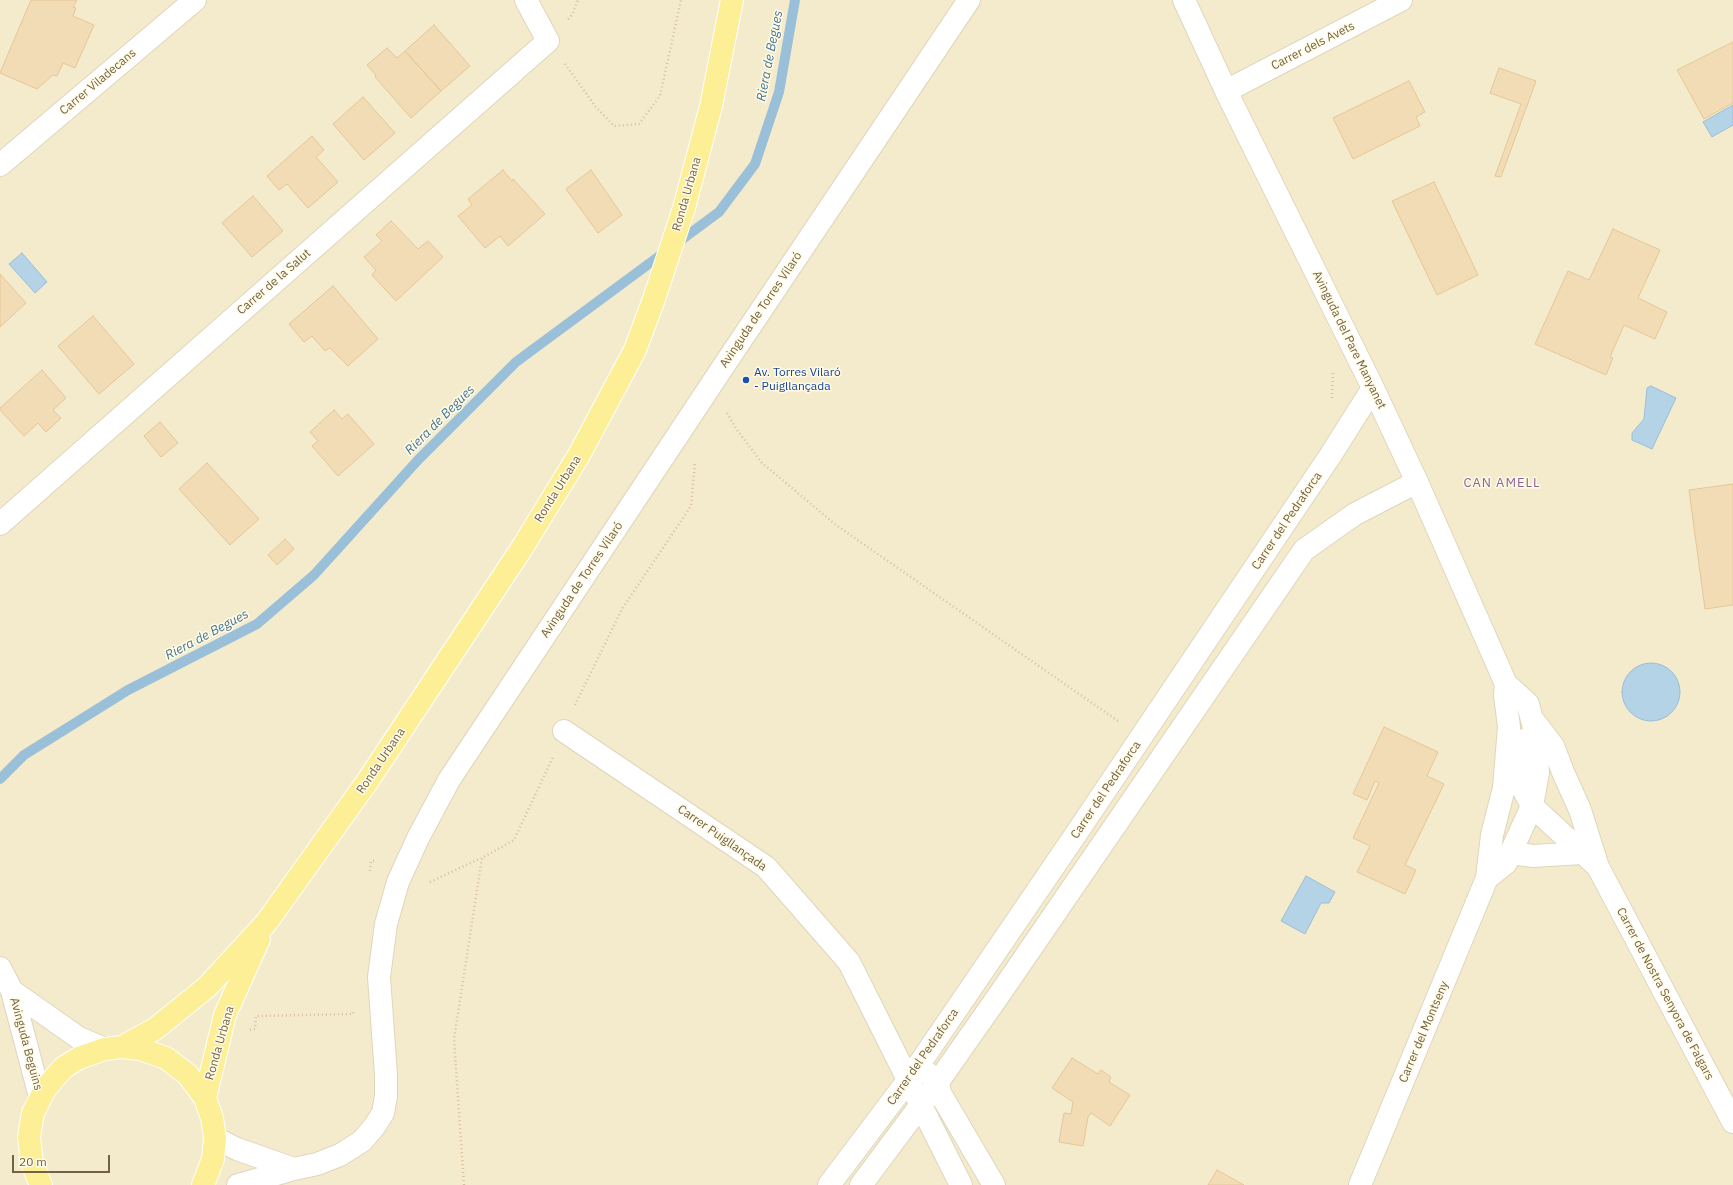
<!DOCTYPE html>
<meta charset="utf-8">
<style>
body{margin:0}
#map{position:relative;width:1733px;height:1185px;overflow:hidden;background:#fdf8df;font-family:"IBM Plex Sans",sans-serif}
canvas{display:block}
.scale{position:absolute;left:12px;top:1155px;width:98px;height:18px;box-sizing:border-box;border:2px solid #736147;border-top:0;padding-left:5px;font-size:12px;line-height:14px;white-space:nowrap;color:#736147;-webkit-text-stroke:3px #fffbe5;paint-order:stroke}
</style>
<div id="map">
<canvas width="1733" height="1185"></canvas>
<div class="scale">20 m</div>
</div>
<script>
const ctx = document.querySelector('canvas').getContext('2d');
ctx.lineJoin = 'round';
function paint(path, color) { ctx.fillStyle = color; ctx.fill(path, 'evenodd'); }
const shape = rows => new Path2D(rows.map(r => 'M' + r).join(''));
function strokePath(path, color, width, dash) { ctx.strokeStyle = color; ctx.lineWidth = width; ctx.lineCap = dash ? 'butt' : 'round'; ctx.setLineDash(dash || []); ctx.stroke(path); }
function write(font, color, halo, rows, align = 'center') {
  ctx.font = font + ' "IBM Plex Sans",sans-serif'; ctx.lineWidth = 3; ctx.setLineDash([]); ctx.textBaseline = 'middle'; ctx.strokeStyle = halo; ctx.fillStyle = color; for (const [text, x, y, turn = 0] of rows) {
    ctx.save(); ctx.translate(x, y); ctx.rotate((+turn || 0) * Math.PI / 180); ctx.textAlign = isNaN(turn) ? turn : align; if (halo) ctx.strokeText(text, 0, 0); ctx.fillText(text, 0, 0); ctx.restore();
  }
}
paint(shape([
 [0,0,1733,0,1733,1185,0,1185]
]), '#f4ebcd');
const water = shape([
 [1733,105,1733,125,1712,137,1703,122,1733,105],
 [22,253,47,282,35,293,9,264,22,253],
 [1651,386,1676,398,1652,449,1632,440,1632,433,1644,419,1647,388,1651,386],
 '1622 692a29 29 0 1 1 58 0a29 29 0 1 1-58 0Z',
 [1306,876,1335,892,1329,903,1321,903,1305,934,1281,921,1306,876]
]);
paint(water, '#b4d3e6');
strokePath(water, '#9abfd8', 1);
strokePath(shape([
 [0,779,24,755,128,690,257,624,314,575,418,460,516,362,719,212,755,164,779,92,795,0]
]), '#9abfd8', 10);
const building = shape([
 [31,0,77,0,73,7,76,8,73,16,94,25,75,68,63,63,57,76,53,75,37,89,0,73,31,0],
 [434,25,470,66,441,91,405,51,434,25],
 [1733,42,1733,103,1704,119,1677,70,1733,42],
 [387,48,397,58,405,51,441,91,411,118,375,77,376,75,367,65,387,48],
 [1499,68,1536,81,1501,177,1495,176,1521,104,1490,93,1499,68],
 [1409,81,1425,112,1416,117,1420,126,1353,159,1333,118,1409,81],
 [363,97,395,133,364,160,333,124,363,97],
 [312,136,324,150,316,157,338,182,308,208,287,184,279,190,267,176,312,136],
 [503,170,512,181,513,179,545,214,508,246,500,236,485,248,458,216,472,205,468,199,503,170],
 [591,170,622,215,598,233,566,189,591,170],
 [1434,182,1478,275,1437,295,1392,201,1434,182],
 [253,196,283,231,252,257,222,223,253,196],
 [391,221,418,249,428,241,443,257,396,301,372,275,376,270,364,257,382,241,376,235,391,221],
 [1613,229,1660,250,1638,298,1667,312,1655,339,1624,325,1610,357,1613,358,1606,375,1535,344,1568,271,1589,280,1613,229],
 [0,274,26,303,0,327,0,274],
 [333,286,378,339,348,366,330,348,325,351,312,336,304,342,289,324,333,286],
 [93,316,134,364,99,394,58,346,93,316],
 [42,370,66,398,53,410,61,418,46,432,38,423,24,436,0,410,0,408,42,370],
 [334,410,342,419,348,414,374,444,338,476,312,446,318,441,310,432,334,410],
 [160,422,178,443,161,457,144,436,160,422],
 [207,463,259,519,230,545,179,489,207,463],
 [1733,484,1733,605,1705,609,1689,490,1733,484],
 [285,539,294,549,277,565,268,555,285,539],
 [1384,727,1438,752,1427,776,1444,784,1405,865,1416,870,1405,894,1357,872,1370,846,1353,838,1379,783,1375,781,1367,800,1353,794,1384,727],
 [1072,1058,1098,1074,1101,1070,1111,1077,1109,1082,1130,1095,1110,1126,1091,1113,1088,1117,1083,1146,1059,1142,1064,1113,1071,1114,1073,1102,1052,1088,1072,1058],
 [1217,1170,1244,1185,1208,1185,1217,1170]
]);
paint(building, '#f2dcb6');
strokePath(building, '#e5c796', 1);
const minor = shape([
 [1184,0,1226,91,1373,388,1417,482,1506,684,1528,704,1534,728,1538,772,1532,806,1506,863,1487,878],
 [1226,91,1401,0],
 [0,165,195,0],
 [0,524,548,41,526,0],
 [1533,720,1553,746,1563,772,1580,810,1598,867,1733,1122],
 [564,731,766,867,849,962,961,1185],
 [1523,740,1522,787,1532,806,1598,867],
 [1511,853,1533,856,1582,853],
 [0,968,12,991,40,1097],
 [12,991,79,1038,105,1049],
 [929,1074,938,1082,940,1093,994,1185],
 [215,1138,237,1149,294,1169],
 [238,1185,294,1169,317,1164,340,1155,362,1141,374,1127,383,1113,386,1096,386,1075,379,977,386,924,398,882,418,838,449,780,725,364,969,0],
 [829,1185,909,1079,1076,834,1330,456,1373,388],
 [861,1185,938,1082,999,995,1304,550,1355,514,1417,482],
 [1360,1185,1487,878,1492,835,1504,788,1509,727,1505,695,1506,684]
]);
const major = shape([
 [122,1047,155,1029,207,987,266,923,367,782,522,548,579,455,635,350,654,299,684,208,711,106,732,0],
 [205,1098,225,1015,259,939],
 [41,1185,32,1163,29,1137,33,1113,45,1089,63,1068,79,1058,105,1049,122,1047,140,1049,166,1058,188,1075,205,1098,212,1118,215,1138,213,1159,203,1185]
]);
strokePath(minor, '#e0d5bb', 24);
strokePath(major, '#fff', 24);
strokePath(shape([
 [568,19,572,15,578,0],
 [565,64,595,106,614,126,639,124,660,96,681,0],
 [1332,398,1333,373],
 [727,413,737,430,762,463,836,525,1118,721],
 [575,705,622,609,691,506,695,462],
 [370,871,371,861,377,860],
 [430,882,481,858],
 [250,1030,255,1029,256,1016,353,1014,353,1012],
 [464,1185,454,1039,482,858,514,840,553,757]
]), '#d7c09a', 2.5, [1, 3]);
strokePath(minor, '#fff', 22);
strokePath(major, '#fdef95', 22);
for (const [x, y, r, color] of [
 [746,380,4,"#1a4fb4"]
]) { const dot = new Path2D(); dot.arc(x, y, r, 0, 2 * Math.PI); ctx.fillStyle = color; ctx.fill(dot); strokePath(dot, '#fffbe5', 1.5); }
write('12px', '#736147', '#fffbe5', [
 ["Carrer dels Avets",1313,46,-27],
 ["Carrer Viladecans",98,82,-40],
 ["Ronda Urbana",687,194,-74],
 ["Carrer de la Salut",274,282,-41],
 ["Avinguda de Torres Vilaró",761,310,-56],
 ["Avinguda del Pare Manyanet",1349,340,64],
 ["Ronda Urbana",558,489,-58],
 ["Carrer del Pedraforca",1287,521,-56],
 ["Avinguda de Torres Vilaró",582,580,-56],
 ["Ronda Urbana",381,761,-56],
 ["Carrer del Pedraforca",1106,790,-56],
 ["Carrer Puigllançada",722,838,35],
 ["Carrer de Nostra Senyora de Falgars",1665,994,62],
 ["Carrer del Montseny",1424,1032,-67],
 ["Ronda Urbana",220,1043,-74],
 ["Avinguda Beguins",26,1044,75],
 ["Carrer del Pedraforca",923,1057,-55]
]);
write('12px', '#164399', '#fffbe5', [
 ["Av. Torres Vilaró",754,373],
 ["- Puigllançada",754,387]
], 'left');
write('italic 13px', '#457595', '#fffbe5', [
 ["Riera de Begues",770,56,-79],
 ["Riera de Begues",440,420,-45],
 ["Riera de Begues",207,635,-28]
]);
ctx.letterSpacing = '1px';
write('13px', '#916297', '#fffbe5', [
 ["CAN AMELL",1502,483]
]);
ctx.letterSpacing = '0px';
</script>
